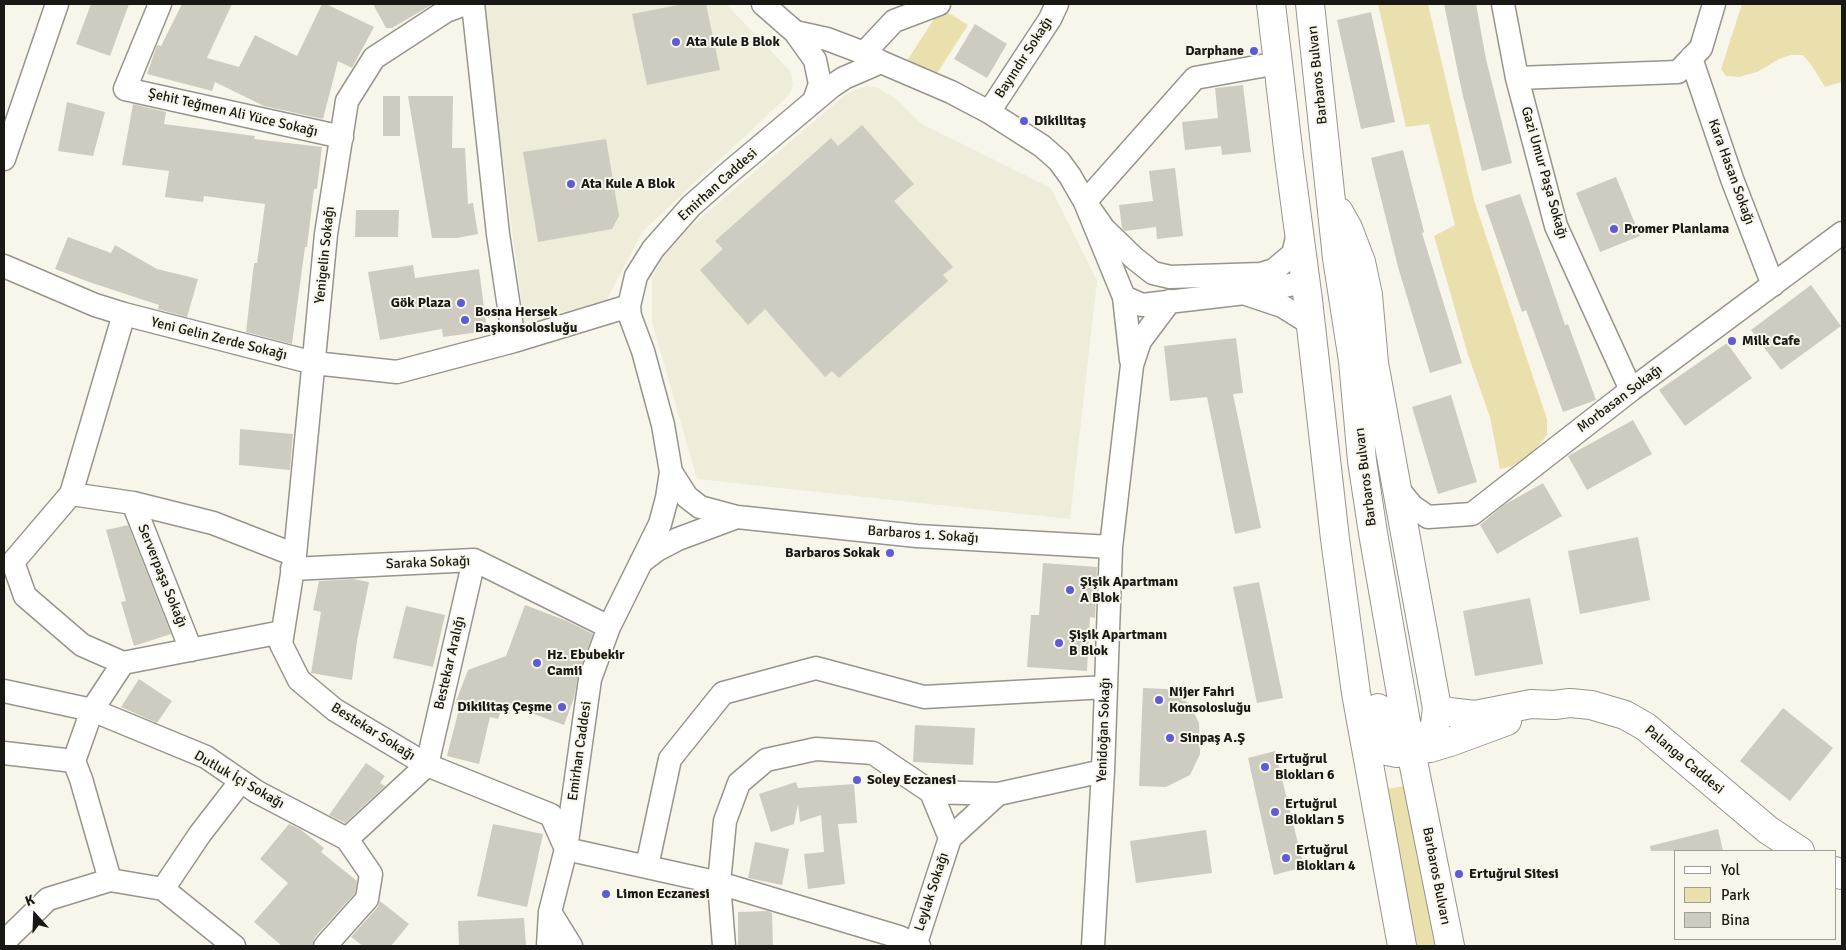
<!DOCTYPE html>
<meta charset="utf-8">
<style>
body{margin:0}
#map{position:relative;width:1846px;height:950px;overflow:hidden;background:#f8f6eb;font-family:Signika,sans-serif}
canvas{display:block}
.frame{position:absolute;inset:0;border:5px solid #191814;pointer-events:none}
.legend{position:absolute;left:1674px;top:850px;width:162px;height:90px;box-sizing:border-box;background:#f8f6eb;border:1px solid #9f9d95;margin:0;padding:6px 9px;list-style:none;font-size:15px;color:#191814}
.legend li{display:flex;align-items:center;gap:10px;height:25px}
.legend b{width:25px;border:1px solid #9f9d95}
.north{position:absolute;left:10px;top:890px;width:50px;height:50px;-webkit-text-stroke:4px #f8f6eb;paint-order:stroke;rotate:340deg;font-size:14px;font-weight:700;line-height:20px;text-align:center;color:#191814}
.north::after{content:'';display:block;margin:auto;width:18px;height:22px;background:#191814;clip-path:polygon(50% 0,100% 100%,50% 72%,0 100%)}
</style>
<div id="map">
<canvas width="1846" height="950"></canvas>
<div class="frame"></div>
<ul class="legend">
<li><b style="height:6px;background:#fff"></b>Yol</li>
<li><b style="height:14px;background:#e9e0ad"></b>Park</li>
<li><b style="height:14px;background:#ceccc1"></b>Bina</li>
</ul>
<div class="north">K</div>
</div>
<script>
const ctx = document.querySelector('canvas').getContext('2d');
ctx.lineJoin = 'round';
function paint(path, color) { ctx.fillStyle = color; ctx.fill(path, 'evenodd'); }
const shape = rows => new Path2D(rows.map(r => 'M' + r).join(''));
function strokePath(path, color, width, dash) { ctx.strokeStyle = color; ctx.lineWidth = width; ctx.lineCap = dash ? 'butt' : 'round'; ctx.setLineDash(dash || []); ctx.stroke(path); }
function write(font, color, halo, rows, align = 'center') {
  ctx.font = font + ' Signika,sans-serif'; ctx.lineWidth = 4; ctx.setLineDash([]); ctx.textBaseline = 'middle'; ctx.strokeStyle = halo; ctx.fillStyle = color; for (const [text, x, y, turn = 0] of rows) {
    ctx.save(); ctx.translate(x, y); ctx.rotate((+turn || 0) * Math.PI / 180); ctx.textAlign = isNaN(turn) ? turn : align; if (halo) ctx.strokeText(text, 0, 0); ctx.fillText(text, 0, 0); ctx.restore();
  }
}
paint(shape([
 [487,4,726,4,791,72,793,84,790,94,643,231,606,301,524,322,483,5],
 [867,86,878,88,896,99,920,123,1051,188,1097,281,1070,519,697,479,652,322,652,278,669,245,845,95,857,89]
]), '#efecd9');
paint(shape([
 [1378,4,1428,4,1474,200,1547,419,1547,435,1535,450,1512,466,1500,469,1490,417,1468,355,1434,236,1455,225,1429,124,1406,127],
 [1742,4,1842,4,1842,82,1825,87,1812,66,1803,55,1791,55,1779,59,1757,72,1739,77,1726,76,1721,69],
 [941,8,968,25,934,78,907,61],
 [1405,786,1436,946,1417,946,1386,789]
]), '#e9e0ad');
paint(shape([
 [91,4,129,4,110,56,76,44],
 [182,4,232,4,207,58,239,67,255,35,297,56,322,4,326,4,374,27,352,68,338,61,323,119,264,106,215,82,212,91,147,74,157,45,161,46],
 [373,4,433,4,392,28,386,28],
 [683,4,706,4,720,70,647,85,632,14],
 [1444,4,1476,4,1486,59,1512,163,1482,171,1462,92],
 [1371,12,1395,122,1361,129,1337,20],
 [975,24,1007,44,987,78,954,59],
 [1243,85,1251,152,1222,155,1221,146,1185,150,1182,122,1218,118,1215,88],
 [383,96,400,96,400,136,383,136],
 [408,96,453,96,452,148,465,148,468,204,473,203,478,234,457,238,432,238],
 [67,102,105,112,93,156,58,151],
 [133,104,166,112,164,124,255,136,254,139,322,147,317,189,314,189,307,247,305,247,292,344,246,332,254,263,257,263,265,204,204,196,203,202,165,197,169,171,122,165],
 [862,125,914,184,894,201,953,267,943,275,948,281,839,378,832,371,825,377,765,309,748,325,700,270,723,249,715,241,831,138,838,146],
 [606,139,619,216,612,229,538,242,523,152],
 [1403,150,1424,232,1422,233,1462,363,1430,373,1398,267,1371,158],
 [1175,168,1183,236,1157,239,1156,227,1125,231,1122,228,1119,205,1153,201,1149,171],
 [1616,177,1640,236,1600,252,1576,193],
 [1520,194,1565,325,1568,324,1596,400,1563,412,1526,310,1522,312,1485,205],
 [356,210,399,210,398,237,355,237],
 [68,237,111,253,115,245,157,269,198,279,187,317,158,309,159,305,89,282,55,269],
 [413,265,415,278,479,269,487,331,443,337,442,329,380,340,368,272],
 [1811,285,1841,326,1781,370,1751,330],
 [1236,338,1243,393,1233,394,1261,528,1235,534,1207,397,1170,401,1164,346],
 [1727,343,1752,378,1685,426,1659,390],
 [1451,395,1477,482,1438,494,1412,407],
 [1633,420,1652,454,1587,490,1568,456],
 [240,429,293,434,290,470,239,465],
 [1543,483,1562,516,1497,554,1480,525,1504,505],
 [128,525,171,634,134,646,121,602,126,601,106,530],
 [1638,537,1650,600,1580,614,1568,551],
 [1043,563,1097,567,1095,618,1090,617,1087,671,1027,667,1031,615,1039,615],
 [353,579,369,582,357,641,352,680,311,673,321,612,313,610,319,581],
 [1259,582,1283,698,1257,703,1233,587],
 [1530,598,1543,664,1475,676,1463,611],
 [525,605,567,621,593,634,578,675,574,698,564,725,504,703,498,719,490,717,479,764,447,756,460,705,455,704,468,670,506,656],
 [406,606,445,615,433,667,393,658],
 [139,679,172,701,157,723,121,707],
 [1143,688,1167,689,1190,704,1199,723,1200,754,1190,775,1166,787,1139,786],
 [1783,708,1833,748,1790,801,1740,761],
 [915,725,975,728,973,765,913,762],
 [1275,751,1304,867,1274,875,1248,758],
 [366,763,385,776,380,783,385,786,345,823,329,815],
 [796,782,798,788,854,784,857,823,838,824,845,884,808,889,804,854,824,852,821,815,800,822,798,804,794,824,771,832,759,794],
 [289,824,300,829,324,848,321,852,357,881,355,893,315,937,312,946,282,946,254,922,288,883,260,859],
 [493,824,543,834,527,907,477,896],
 [1718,829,1723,851,1651,851,1650,846],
 [1206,830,1212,873,1136,883,1130,841],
 [755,842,789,849,782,885,748,878],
 [380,901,409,924,391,946,363,946,351,937,377,908],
 [768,911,772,913,773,946,738,946,738,912],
 [524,918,526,946,459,946,458,921]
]), '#ceccc1');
const minor = shape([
 [160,4,125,89,342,137],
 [465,4,446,11,374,58,347,101,326,234,295,555,281,644,299,680,335,710,427,765,551,815,566,849],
 [473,4,498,234,514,341],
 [763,4,795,32,815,60,820,84,814,101],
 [1503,4,1517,78,1556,226,1631,390],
 [795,32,827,39,864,53,881,62,951,92,989,112,1042,146,1059,161,1070,176,1085,202,1124,297,1131,360],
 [864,53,894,21,939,4],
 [1691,58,1732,179,1773,285],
 [1278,63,1195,78,1085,202,1104,229,1134,258,1153,273,1170,277,1261,274,1274,270,1293,254,1299,230],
 [1517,78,1678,72,1701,48,1714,4],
 [989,112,1050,19,1057,4],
 [4,159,57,4],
 [4,266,95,305,124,314,314,363,397,372,514,341,629,306],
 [1246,294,1282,306,1311,324],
 [1124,297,1142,305,1245,293,1306,282],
 [671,472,687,497,700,507,737,517,917,536,1111,547],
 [1396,486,1412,506,1428,517,1472,514,1631,390,1842,233],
 [71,494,133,503,213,523,295,555],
 [133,503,191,650],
 [641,562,657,550,678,539,737,517],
 [292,569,474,560,609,627],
 [123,663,82,645,25,596,13,562,71,494,124,314],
 [4,691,92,710,206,757,257,792,347,839,371,874,367,899,325,946],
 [4,753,74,761],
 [931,792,998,794],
 [347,839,427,765,474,560],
 [566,849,719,883,899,937,919,946],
 [647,866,670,759,723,693,816,668,924,697,1106,687],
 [110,880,81,779,74,761,92,710,123,663,282,632],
 [163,889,200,834,241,781],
 [550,912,571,946],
 [4,942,48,899,110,880,163,889,234,946],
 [548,946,550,912,566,849,590,679,609,627,660,524,667,498,671,472,663,425,643,351,630,316,629,306,636,276,653,249,691,206,725,176,832,86,844,78,881,62],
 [724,946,719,883,725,821,739,783,766,760,816,749,873,753,931,792,950,838,998,794,1103,771],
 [915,946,950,838],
 [1093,946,1103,771,1111,547,1132,365,1140,341,1170,301]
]);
const major = shape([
 [1271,4,1289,157,1308,300,1335,539,1356,693,1402,946],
 [1310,4,1337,258,1353,361,1362,461,1373,533,1411,751,1450,946],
 [1339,212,1348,228,1361,262,1368,295,1374,363,1437,708,1435,725,1428,738,1411,751],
 [1378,708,1384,743,1387,751,1397,753,1430,748,1450,742,1507,721],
 [1437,708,1449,712,1475,715,1531,704,1554,705,1570,703,1591,705,1625,715,1646,727,1768,830,1800,851],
 [1835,871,1842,875]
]);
strokePath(minor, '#97958b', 25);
strokePath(major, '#97958b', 30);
strokePath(minor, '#fff', 22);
strokePath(major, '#fff', 28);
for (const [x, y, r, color] of [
 [676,42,5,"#5e5cd4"],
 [1254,51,5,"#5e5cd4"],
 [1024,121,5,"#5e5cd4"],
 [571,184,5,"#5e5cd4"],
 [1614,229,5,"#5e5cd4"],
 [461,303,5,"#5e5cd4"],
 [465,320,5,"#5e5cd4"],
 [1732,341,5,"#5e5cd4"],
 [890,553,5,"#5e5cd4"],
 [1070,590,5,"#5e5cd4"],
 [1059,643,5,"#5e5cd4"],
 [537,663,5,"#5e5cd4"],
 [1159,700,5,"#5e5cd4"],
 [562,707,5,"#5e5cd4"],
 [1170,738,5,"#5e5cd4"],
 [1265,767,5,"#5e5cd4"],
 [857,780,5,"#5e5cd4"],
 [1275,812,5,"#5e5cd4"],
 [1286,858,5,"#5e5cd4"],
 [1459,874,5,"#5e5cd4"],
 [606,894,5,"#5e5cd4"]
]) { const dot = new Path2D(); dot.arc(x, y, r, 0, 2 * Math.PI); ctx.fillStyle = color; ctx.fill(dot); strokePath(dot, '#f8f6eb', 2); }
write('bold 14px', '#191814', '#f8f6eb', [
 ["Ata Kule B Blok",686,42],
 ["Darphane",1244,51,"right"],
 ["Dikilitaş",1034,121],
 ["Ata Kule A Blok",581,184],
 ["Promer Planlama",1624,229],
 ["Gök Plaza",451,303,"right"],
 ["Bosna Hersek",475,312],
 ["Başkonsolosluğu",475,328],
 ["Milk Cafe",1742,341],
 ["Barbaros Sokak",880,553,"right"],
 ["Şişik Apartmanı",1080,582],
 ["A Blok",1080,598],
 ["Şişik Apartmanı",1069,635],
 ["B Blok",1069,651],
 ["Hz. Ebubekir",547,655],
 ["Camii",547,671],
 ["Nijer Fahri",1169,692],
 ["Konsolosluğu",1169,708],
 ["Dikilitaş Çeşme",552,707,"right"],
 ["Sinpaş A.Ş",1180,738],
 ["Ertuğrul",1275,759],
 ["Blokları 6",1275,775],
 ["Soley Eczanesi",867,780],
 ["Ertuğrul",1285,804],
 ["Blokları 5",1285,820],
 ["Ertuğrul",1296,850],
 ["Blokları 4",1296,866],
 ["Ertuğrul Sitesi",1469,874],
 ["Limon Eczanesi",616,894]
], 'left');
write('14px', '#191814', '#f8f6eb', [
 ["Bayındır Sokağı",1024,58,-57],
 ["Barbaros Bulvarı",1318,75,-96],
 ["Şehit Teğmen Ali Yüce Sokağı",233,113,13],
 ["Kara Hasan Sokağı",1731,172,70],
 ["Gazi Umur Paşa Sokağı",1544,173,74],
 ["Emirhan Caddesi",718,185,-42],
 ["Yenigelin Sokağı",325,255,-84],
 ["Yeni Gelin Zerde Sokağı",219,339,14],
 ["Morbasan Sokağı",1620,399,-37],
 ["Barbaros Bulvarı",1366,477,-97],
 ["Barbaros 1. Sokağı",923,535,4],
 ["Saraka Sokağı",428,563,-2],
 ["Serverpaşa Sokağı",162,576,68],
 ["Bestekar Aralığı",450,663,-77],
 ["Yenidoğan Sokağı",1104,730,-88],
 ["Bestekar Sokağı",373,732,32],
 ["Emirhan Caddesi",580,751,-82],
 ["Palanga Caddesi",1684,760,40],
 ["Dutluk İçi Sokağı",239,780,30],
 ["Barbaros Bulvarı",1436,876,79],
 ["Leylak Sokağı",932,892,-72]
]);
</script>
